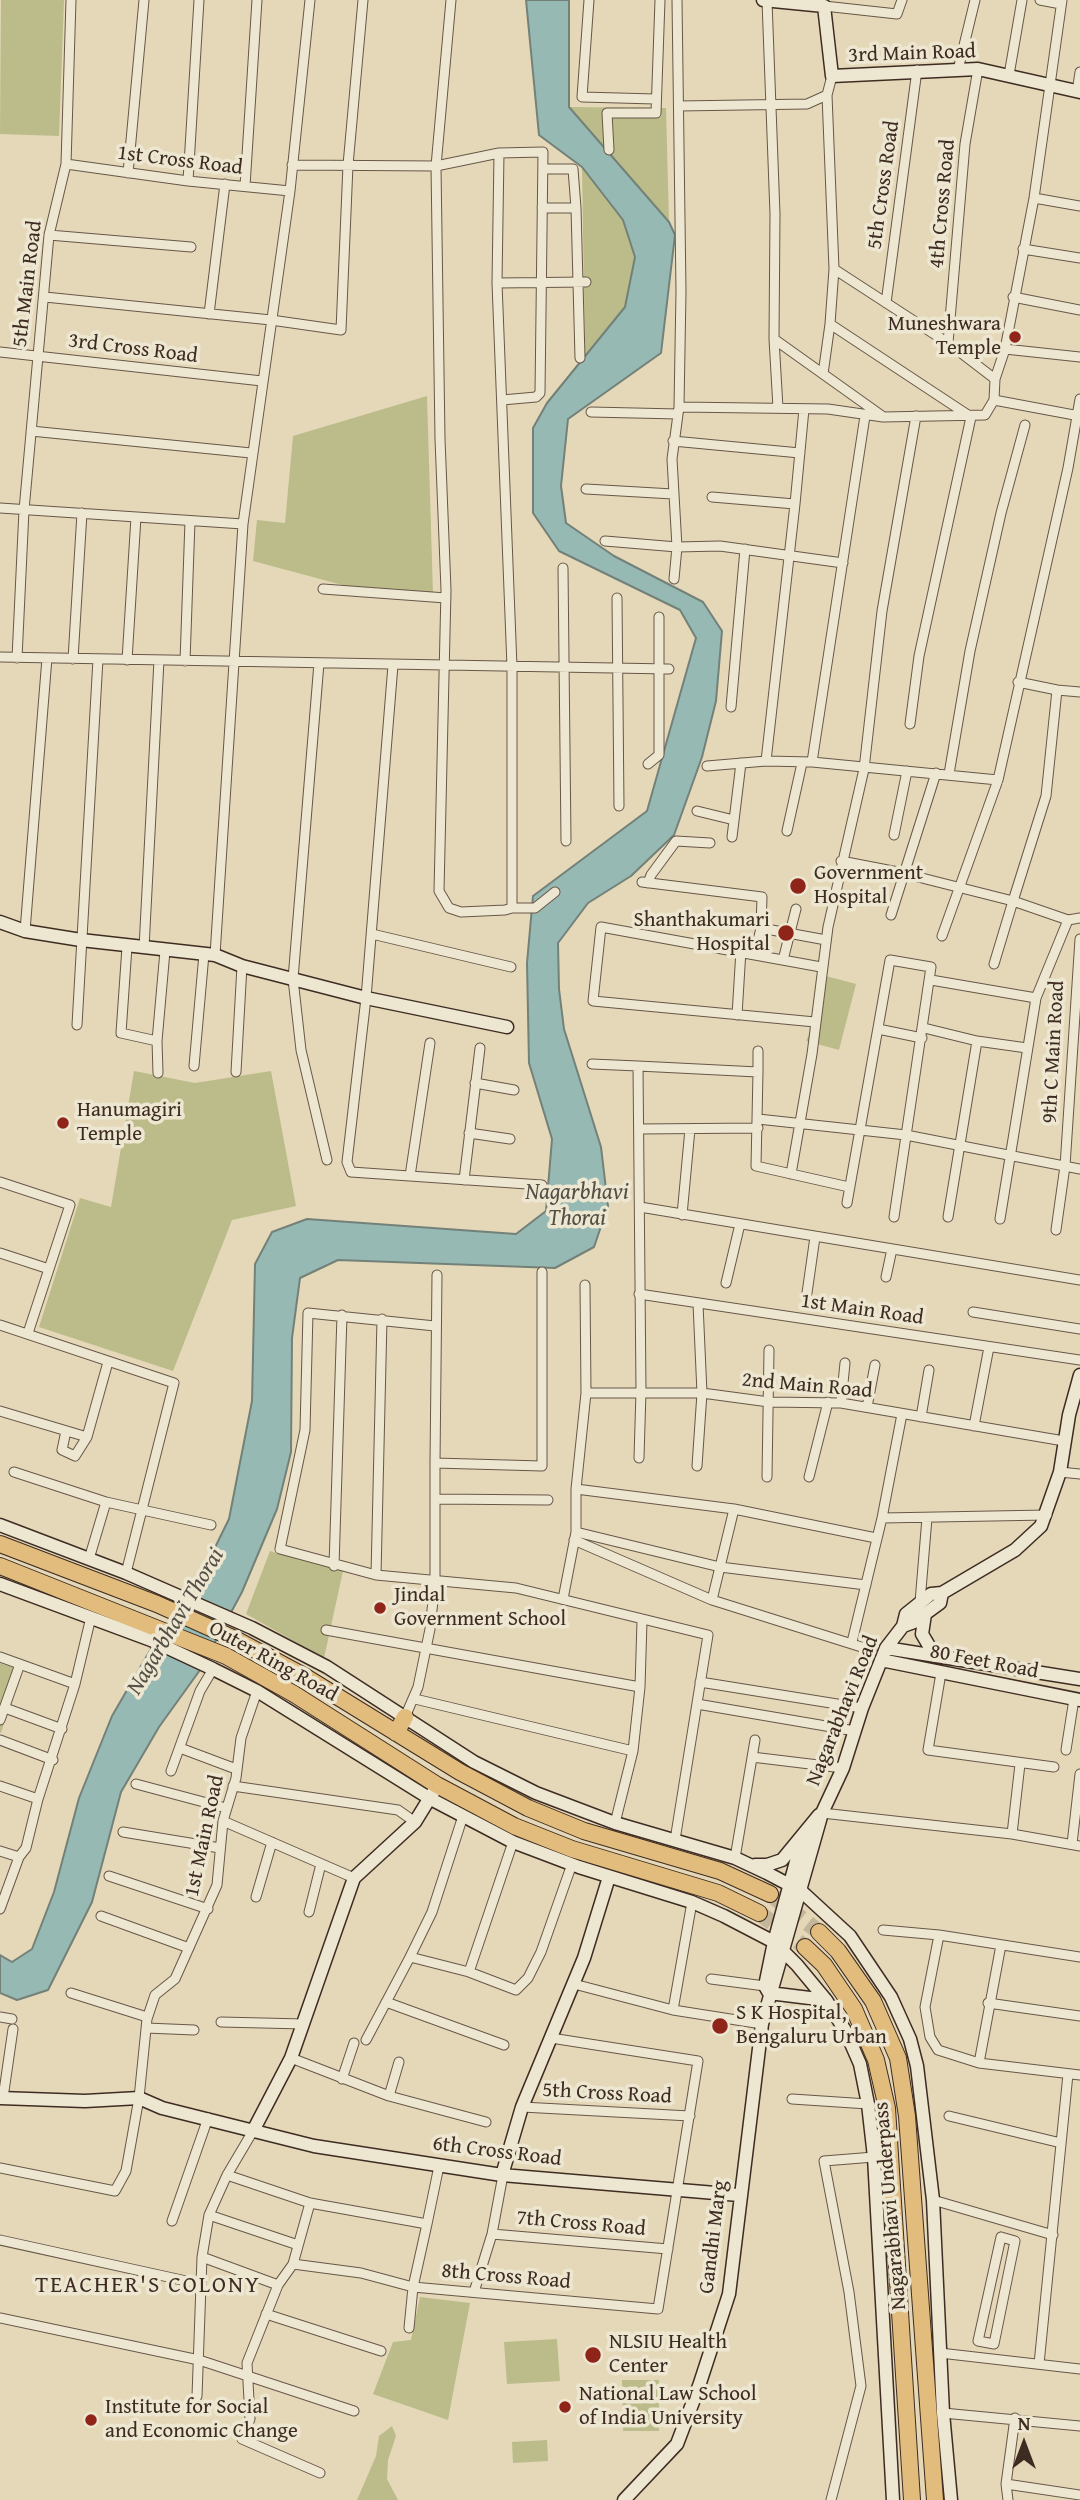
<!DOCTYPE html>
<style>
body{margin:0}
#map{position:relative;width:1080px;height:2500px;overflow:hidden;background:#e4d8b8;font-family:"Gentium Book Plus",serif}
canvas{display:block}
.north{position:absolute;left:989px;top:2409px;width:70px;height:70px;-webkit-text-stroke:5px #ede6d1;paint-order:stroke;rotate:0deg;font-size:19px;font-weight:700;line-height:28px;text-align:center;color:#3e2c22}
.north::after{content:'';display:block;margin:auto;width:24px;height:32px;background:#3e2c22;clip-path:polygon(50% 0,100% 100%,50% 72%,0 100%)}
</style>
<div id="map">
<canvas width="1080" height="2500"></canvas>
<div class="north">N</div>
</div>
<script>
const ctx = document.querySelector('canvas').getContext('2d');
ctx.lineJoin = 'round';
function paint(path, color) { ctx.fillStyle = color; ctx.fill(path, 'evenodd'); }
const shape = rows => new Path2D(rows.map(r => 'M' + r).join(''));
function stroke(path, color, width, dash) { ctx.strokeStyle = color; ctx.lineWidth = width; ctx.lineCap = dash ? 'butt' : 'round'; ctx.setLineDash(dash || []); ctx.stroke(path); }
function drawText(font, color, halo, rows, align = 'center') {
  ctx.font = font + ' "Gentium Book Plus",serif'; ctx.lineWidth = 7; ctx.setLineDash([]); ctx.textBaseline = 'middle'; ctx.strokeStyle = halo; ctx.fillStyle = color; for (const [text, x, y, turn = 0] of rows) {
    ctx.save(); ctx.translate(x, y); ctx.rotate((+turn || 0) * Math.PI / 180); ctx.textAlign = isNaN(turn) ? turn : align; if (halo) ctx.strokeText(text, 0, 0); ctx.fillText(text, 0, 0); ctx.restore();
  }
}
const green = shape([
 [1,0,64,0,59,136,0,134],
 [569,107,666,108,669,222],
 [582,167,623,220,635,257,625,307,585,356],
 [427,396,433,594,350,587,253,561,257,520,285,523,293,436],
 [822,975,856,984,839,1050,806,1041,815,1022],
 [134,1071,195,1083,271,1071,296,1206,232,1220,173,1371,39,1327,80,1198,111,1207],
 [270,1551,343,1571,324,1658,246,1614],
 [0,1663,21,1670,1,1733,0,1732],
 [420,2297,470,2303,448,2420,373,2394,393,2342,411,2340],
 [557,2339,560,2381,507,2384,504,2342],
 [622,2380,659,2380,659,2431,623,2431],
 [392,2426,396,2436,388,2460,387,2479,398,2500,357,2500,376,2456,379,2436],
 [547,2440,548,2461,513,2463,512,2442]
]);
const water = shape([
 [526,0,569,0,569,107,669,222,675,235,661,353,568,419,561,486,566,523,614,556,703,602,722,631,716,701,702,757,674,835,631,876,588,903,558,943,559,989,564,1029,601,1147,608,1206,594,1247,555,1268,338,1260,300,1278,292,1338,291,1452,277,1509,242,1592,200,1670,159,1727,121,1792,92,1902,48,1990,17,2000,0,1993,0,1955,12,1962,32,1949,54,1892,79,1798,112,1716,152,1647,195,1588,229,1519,252,1401,255,1264,272,1232,307,1219,516,1234,546,1211,552,1139,529,1063,527,963,533,896,647,811,696,638,680,610,559,551,533,513,533,428,547,403,625,307,635,257,623,220,582,167,539,135,526,0]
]);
const highwayTunnel = shape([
 [770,1894,819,1932],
 [759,1913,805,1947]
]);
const street = shape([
 [589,0,582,97,655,99],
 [1040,0,1061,4],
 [767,1,775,214,774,339,778,408],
 [824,6,897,14,902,0],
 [958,70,975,0],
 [1009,75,1022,0],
 [832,76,827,95,834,269,830,324,971,417,919,656,910,724],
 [1077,92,1080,72],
 [679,106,807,104,827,95],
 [609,150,607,113,656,113,660,0],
 [499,153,543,152,540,393,536,397,502,400],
 [66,164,188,181,290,191],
 [292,165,436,166,499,153,497,283,512,667,512,908,505,910,461,912,449,908,439,891,446,590,440,439,436,166,451,0],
 [543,169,573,169,576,208],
 [128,173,144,0],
 [188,181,199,0],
 [245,186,257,0],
 [1034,198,1080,206],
 [542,208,576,208,580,358],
 [49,235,191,247],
 [1023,249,1080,258],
 [834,269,948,343,995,379],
 [497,283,586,282],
 [45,297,271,320,341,330,348,165,363,0],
 [1013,297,1080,310],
 [886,303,917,70],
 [209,314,225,184],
 [774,339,882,416],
 [948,343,965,144,978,69],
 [1005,349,1080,357],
 [0,352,262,381],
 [823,374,830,324],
 [994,400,1080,416],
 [679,407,828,409,883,417,985,415,994,400,995,379,1005,349,1034,198,1062,0],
 [591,412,678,414],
 [31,431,251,453],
 [673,441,800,453],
 [586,489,673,494],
 [712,497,795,504,804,409],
 [0,508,243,524],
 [605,541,677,547,720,546,843,563],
 [563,568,566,841],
 [674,579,677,547,672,459,679,407,681,291,677,0],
 [323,589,446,598],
 [617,598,619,806],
 [0,657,669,669],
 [17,658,24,510,49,235,66,164,71,0],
 [73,659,82,513],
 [127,660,136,517],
 [185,661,190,521],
 [319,663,293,979,301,1050,327,1160],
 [393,665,366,998,347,1162,351,1172,542,1185],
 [1018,682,1057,690],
 [731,707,745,549],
 [766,761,795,504],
 [812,762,865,416],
 [648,764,659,755,659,617],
 [707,766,766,761,812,762,998,780],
 [949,774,970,651,1001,513,1025,425],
 [697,811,734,820],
 [787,831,802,763],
 [894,835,907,771],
 [732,837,741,763],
 [841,861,898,872],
 [906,874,1013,901,994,964],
 [642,882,762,897,761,928,755,953],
 [648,883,651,875,676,841,710,843],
 [512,908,535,908,555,892],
 [891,915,936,773],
 [1068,920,1080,918],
 [761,928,826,940],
 [25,931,47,658],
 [372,934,511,967],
 [942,936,998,780,1068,468,1080,399],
 [127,947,121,1033,157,1041,158,1073],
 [144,948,159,660],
 [215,955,243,524,290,191,310,0],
 [783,960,796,909],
 [931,980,1036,998],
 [737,1015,741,950],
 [815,1022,593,1001,601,927,821,967],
 [77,1025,98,659],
 [924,1028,977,1041,1027,1048],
 [878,1029,922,1038],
 [157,1041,165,951],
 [758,1051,758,1072],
 [592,1064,638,1066],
 [194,1066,204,954],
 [236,1072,242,966],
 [475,1083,514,1090],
 [758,1119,906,1135,1080,1169],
 [639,1129,758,1128],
 [469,1133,510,1139],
 [791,1174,812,1054,828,927,864,769,882,611,916,416],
 [410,1176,430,1043],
 [464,1180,480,1048],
 [0,1182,70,1205,28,1333],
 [847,1203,890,960,931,967,894,1217],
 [640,1207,1080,1280],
 [682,1215,690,1129],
 [948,1217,977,1041],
 [1000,1219,1036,998,1068,920,1013,901,1046,796,1057,690,1080,692],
 [1056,1230,1065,1166,1080,939],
 [0,1253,49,1269],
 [886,1277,892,1249],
 [726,1283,740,1224],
 [807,1293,815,1237],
 [639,1294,1080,1360],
 [973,1312,1080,1329],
 [0,1325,174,1383,126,1573],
 [435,1326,308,1313,305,1430,280,1549,376,1575,516,1588,708,1635,675,1840],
 [586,1393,702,1393,769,1402,841,1403,1064,1441],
 [841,1403,845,1363],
 [867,1407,875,1365],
 [0,1411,87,1437,108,1362],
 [902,1414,882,1518,1047,1515],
 [921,1417,929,1370],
 [974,1426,989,1347],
 [66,1431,62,1450,75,1456,87,1437],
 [639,1458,641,1391,638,1066,758,1072,756,1166,849,1187],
 [435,1463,437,1275],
 [697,1466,702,1393,698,1304],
 [14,1472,106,1502,89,1559],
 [1060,1472,1080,1474],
 [767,1477,769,1350],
 [809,1477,828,1402],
 [576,1489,734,1509,876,1538],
 [436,1499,548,1500],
 [106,1502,211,1525],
 [576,1532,720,1567,866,1585],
 [574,1540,712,1600,871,1650],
 [334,1566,342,1315],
 [376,1575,382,1319],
 [563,1599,576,1532,576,1489,586,1393,585,1285],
 [712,1600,734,1509],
 [920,1602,927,1518],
 [326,1630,640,1687],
 [852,1642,882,1518],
 [0,1657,75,1684],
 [941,1673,928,1750,1054,1767],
 [700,1682,862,1708],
 [415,1699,633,1751],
 [697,1704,855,1731],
 [5,1708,62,1729],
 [405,1717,418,1687,430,1629,435,1582,435,1463,542,1466,542,1272],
 [0,1720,20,1664],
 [0,1740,53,1760],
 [180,1748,236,1769],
 [1066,1750,1074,1699],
 [752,1757,843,1768],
 [171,1771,200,1691,213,1669],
 [136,1784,226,1808],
 [0,1786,38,1799],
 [233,1786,398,1810,415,1822],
 [822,1813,1012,1834,1080,1846],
 [223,1821,354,1878],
 [615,1823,633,1751,640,1687,642,1621],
 [123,1832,220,1848],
 [1012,1834,1020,1764],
 [1072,1844,1080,1774],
 [0,1851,19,1857,26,1848,38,1799,75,1684,91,1617],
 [735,1858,755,1740],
 [109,1876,208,1909],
 [256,1897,272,1842],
 [0,1909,19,1857],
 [309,1912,321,1864],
 [101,1916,189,1948],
 [883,1930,939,1935,1080,1957],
 [939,1935,925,2007,930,2037,938,2050,979,2063,1080,2075],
 [410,1957,432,1912,463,1816],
 [469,1972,516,1990,528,1978,541,1952,572,1864],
 [711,1979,765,1986],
 [574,1984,673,2010,762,2024],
 [71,1993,147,2017],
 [386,2002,504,2045],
 [988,2003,1080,2016],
 [673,2010,692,1902],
 [0,2017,12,2019],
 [221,2022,304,2024],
 [146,2028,194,2030],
 [366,2040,410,1957,469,1972,513,1842],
 [291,2058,389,2096,486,2122],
 [979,2063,1001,1945],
 [342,2079,354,2043],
 [389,2096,399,2062],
 [3,2098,13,2029],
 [792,2099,868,2104],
 [522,2107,690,2116],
 [949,2116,1061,2143],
 [0,2168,115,2191,126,2171,139,2098,147,2019,155,1995,175,1979,217,1885,223,1821,236,1778,241,1738,257,1691],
 [227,2175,253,2131],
 [933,2200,1053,2235],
 [310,2203,293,2264,278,2285,247,2363,250,2419,242,2439,320,2473],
 [209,2215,298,2245],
 [172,2221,208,2118],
 [492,2234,668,2249],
 [1001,2237,1015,2241,994,2344,978,2341,1001,2237],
 [0,2240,200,2284],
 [202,2257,278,2285],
 [293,2264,361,2273,413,2287,658,2309,698,2061,551,2038],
 [474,2292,492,2234,503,2175],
 [266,2314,381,2351],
 [0,2318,199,2360,354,2411],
 [409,2328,413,2287,427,2224],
 [940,2353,1080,2369],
 [1039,2364,1068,2074],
 [192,2407,197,2396,202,2257,209,2215,227,2175,310,2203,427,2224,439,2166],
 [943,2413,1080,2426],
 [1006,2484,1080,2495],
 [831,2500,861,2386,849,2292,824,2161,874,2157],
 [1008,2500,1006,2484,1015,2418]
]);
const secondary = shape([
 [763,0,824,6,832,76,978,69,1080,92],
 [0,922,25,931,81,940,215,955,242,966,366,998,507,1027],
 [0,1525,126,1573,252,1628,327,1667,474,1762,536,1793,615,1823,735,1858,767,1873,801,1891,850,1936,891,1997,910,2039,917,2066,933,2200,943,2413,951,2500],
 [0,1584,151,1640,213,1669,257,1691,429,1798,513,1842,579,1867,692,1902,724,1916,774,1942,797,1965,826,2000,846,2032,860,2064,868,2104,874,2157,893,2500],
 [942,1593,1015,1550,1041,1526,1060,1472,1069,1415,1080,1375],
 [925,1614,922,1634,935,1656],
 [886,1648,1080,1679],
 [881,1660,1080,1700],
 [755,1865,767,1865,782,1860,819,1815],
 [769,1993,765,1986,774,1942,803,1836],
 [769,1993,826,2000],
 [0,2098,85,2101,139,2098,162,2108,314,2146,502,2175,739,2195],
 [253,2131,291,2058,354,1878,415,1822,434,1791],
 [502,2175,522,2107,584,1958,609,1877],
 [624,2500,677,2444,699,2386,729,2294,762,2024,822,1813,843,1768,862,1708,886,1648,903,1626,906,1614,931,1594,942,1593,940,1603,914,1622,903,1626]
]);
const highway = shape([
 [0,1544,157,1604,235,1639,304,1676,460,1772,528,1808,584,1831,720,1871,770,1894],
 [0,1566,226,1656,294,1694,437,1785,514,1826,572,1849,718,1893,759,1913],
 [396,1733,405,1717],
 [819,1932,838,1951,873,2001,898,2058,907,2116,935,2500],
 [805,1947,824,1965,854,2009,876,2060,887,2108,912,2500]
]);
const markers = [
 [1015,337,7,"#8f2418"],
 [798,886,9,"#8f2418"],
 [786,933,9,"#8f2418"],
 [63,1123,7,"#8f2418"],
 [380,1608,7,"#8f2418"],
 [720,2026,9,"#8f2418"],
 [593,2355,9,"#8f2418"],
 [565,2407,7,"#8f2418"],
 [91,2420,7,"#8f2418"]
];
const streetNames = [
 ["3rd Main Road",912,54,-2],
 ["1st Cross Road",180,161,7],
 ["5th Cross Road",884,185,-82],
 ["4th Cross Road",943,204,-85],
 ["5th Main Road",28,284,-83],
 ["3rd Cross Road",133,349,7],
 ["9th C Main Road",1054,1052,-87],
 ["1st Main Road",862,1310,8],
 ["2nd Main Road",807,1386,5],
 ["Outer Ring Road",273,1662,29],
 ["80 Feet Road",984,1662,11],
 ["Nagarabhavi Road",843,1711,-68],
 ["1st Main Road",205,1836,-78],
 ["5th Cross Road",607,2094,3],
 ["6th Cross Road",497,2152,7],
 ["Nagarabhavi Underpass",891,2206,-95],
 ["7th Cross Road",581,2224,5],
 ["Gandhi Marg",714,2237,-83],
 ["8th Cross Road",506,2277,5]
];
const poiNames = [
 ["Muneshwara",1001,325,"right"],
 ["Temple",1001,349,"right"],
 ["Government",814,874],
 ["Hospital",814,898],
 ["Shanthakumari",770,921,"right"],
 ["Hospital",770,945,"right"],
 ["Hanumagiri",77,1111],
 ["Temple",77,1135],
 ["Jindal",394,1596],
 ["Government School",394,1620],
 ["S K Hospital,",736,2014],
 ["Bengaluru Urban",736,2038],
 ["NLSIU Health",609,2343],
 ["Center",609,2367],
 ["National Law School",579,2395],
 ["of India University",579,2419],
 ["Institute for Social",105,2408],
 ["and Economic Change",105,2432]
];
const waterNames = [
 ["Nagarbhavi",577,1193],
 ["Thorai",577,1219],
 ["Nagarbhavi Thorai",176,1622,-59]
];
const neighbourhoodNames = [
 ["TEACHER'S COLONY",148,2286]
];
paint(green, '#bbbc8a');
paint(water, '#96b9b3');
stroke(water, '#738179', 2);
stroke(highwayTunnel, '#c3b69a', 16, [16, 8]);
stroke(street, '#685748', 11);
stroke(secondary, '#3e2c22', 15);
stroke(highway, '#3e2c22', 18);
stroke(street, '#ede6d1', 9);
stroke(secondary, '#ede6d1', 12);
stroke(highway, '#e2bc7c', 16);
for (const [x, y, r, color] of markers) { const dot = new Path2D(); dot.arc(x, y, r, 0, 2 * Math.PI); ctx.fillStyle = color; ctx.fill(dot); stroke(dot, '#ede6d1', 2.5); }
drawText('21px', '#3e2c22', '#ede6d1', streetNames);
drawText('21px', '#3e2c22', '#ede6d1', poiNames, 'left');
drawText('italic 23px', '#544f46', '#ede6d1', waterNames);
ctx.letterSpacing = '2px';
drawText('23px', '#3e2c22', '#ede6d1', neighbourhoodNames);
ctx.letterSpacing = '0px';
</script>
